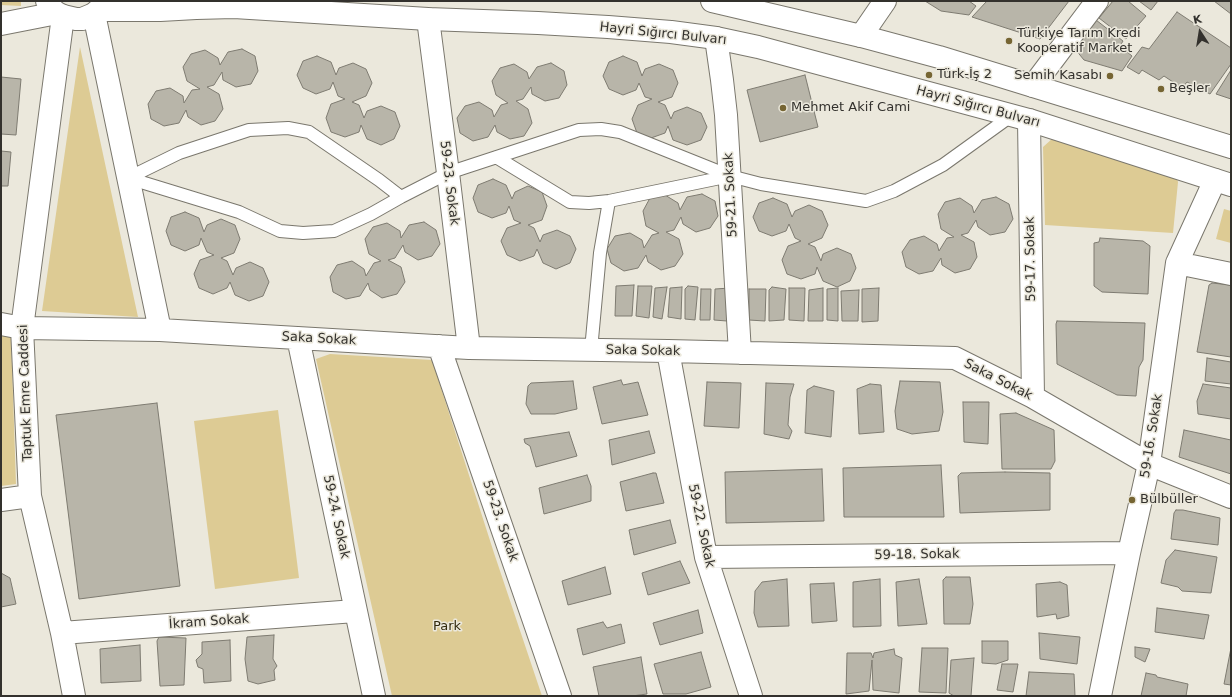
<!DOCTYPE html>
<meta charset="utf-8">
<style>
body{margin:0}
#map{position:relative;width:1232px;height:697px;overflow:hidden;background:#ebe8dc;font-family:"DejaVu Sans",sans-serif}
canvas{display:block}
.frame{position:absolute;inset:0;border:2px solid #33312d;pointer-events:none}
.north{position:absolute;left:1180px;top:12px;width:40px;height:40px;-webkit-text-stroke:3px #ebe8dc;paint-order:stroke;rotate:348deg;font-size:11px;font-weight:700;line-height:16px;text-align:center;color:#33312d}
.north::after{content:'';display:block;margin:auto;width:14px;height:18px;background:#33312d;clip-path:polygon(50% 0,100% 100%,50% 72%,0 100%)}
</style>
<div id="map">
<canvas width="1232" height="697"></canvas>
<div class="frame"></div>
<div class="north">K</div>
</div>
<script>
const ctx = document.querySelector('canvas').getContext('2d');
ctx.lineJoin = 'round';
function paint(path, color) { ctx.fillStyle = color; ctx.fill(path, 'evenodd'); }
const shape = rows => new Path2D(rows.map(r => 'M' + r).join(''));
function stroke(path, color, width, dash) { ctx.strokeStyle = color; ctx.lineWidth = width; ctx.lineCap = dash ? 'butt' : 'round'; ctx.setLineDash(dash || []); ctx.stroke(path); }
function drawText(font, color, halo, rows, align = 'center') {
  ctx.font = font + ' "DejaVu Sans",sans-serif'; ctx.lineWidth = 3; ctx.setLineDash([]); ctx.textBaseline = 'middle'; ctx.strokeStyle = halo; ctx.fillStyle = color; for (const [text, x, y, turn = 0] of rows) {
    ctx.save(); ctx.translate(x, y); ctx.rotate((+turn || 0) * Math.PI / 180); ctx.textAlign = isNaN(turn) ? turn : align; if (halo) ctx.strokeText(text, 0, 0); ctx.fillText(text, 0, 0); ctx.restore();
  }
}
const green = shape([
 [1,1,21,1,21,6,1,5],
 [80,47,138,317,42,311],
 [1053,138,1176,176,1178,182,1173,233,1045,225,1043,147],
 [1224,209,1231,211,1231,243,1216,239],
 [1,335,11,336,16,484,1,486],
 [330,354,432,360,494,553,542,696,392,696,316,359],
 [278,410,299,578,215,589,194,421]
]);
const building = shape([
 [925,1,969,1,976,6,969,15,941,11,925,1],
 [987,1,1069,1,1040,39,972,17,987,1],
 [1113,1,1128,1,1146,16,1126,39,1099,18,1113,1],
 [1139,1,1158,1,1151,10,1139,1],
 [1214,1,1231,1,1231,14,1214,1],
 [1177,12,1231,48,1231,64,1210,94,1187,82,1182,88,1164,76,1159,80,1142,70,1139,74,1127,67,1142,47,1149,49,1177,12],
 [1096,20,1123,41,1120,46,1132,56,1122,71,1084,60,1075,49,1091,24,1096,20],
 [242,49,255,56,258,71,251,84,236,87,223,80,222,72,214,85,207,87,219,94,223,109,215,121,201,125,188,117,186,110,179,123,164,126,151,119,148,104,156,91,170,88,183,96,184,103,192,90,200,89,187,81,183,67,191,54,205,50,218,58,220,65,228,52,242,49],
 [317,56,331,62,336,75,339,68,353,63,366,69,372,83,366,96,352,102,359,105,364,118,367,111,381,106,395,112,400,126,394,139,381,145,367,139,361,125,359,132,345,137,331,132,326,118,331,104,345,99,338,96,333,82,330,89,316,94,303,88,297,75,303,61,317,56],
 [623,56,637,62,642,76,645,69,659,64,673,70,678,83,672,97,658,102,665,105,671,119,674,112,687,107,701,113,707,127,701,140,687,145,673,140,668,126,665,133,651,138,637,133,632,119,638,105,652,99,645,97,639,83,636,90,623,95,609,89,603,76,609,62,623,56],
 [551,63,564,71,567,85,559,98,545,101,532,94,531,87,523,99,516,101,528,109,532,123,524,136,510,139,497,132,495,125,488,137,473,141,460,133,457,118,465,106,479,102,492,110,494,117,501,105,508,103,496,95,492,81,500,68,514,64,527,72,529,79,537,67,551,63],
 [1231,70,1231,99,1216,94,1231,70],
 [805,75,818,127,760,142,747,90,805,75],
 [1,77,21,79,16,135,1,134,1,77],
 [1,151,11,152,8,186,1,186,1,151],
 [493,179,506,185,512,199,515,192,528,186,542,192,547,206,542,220,528,225,534,228,540,242,543,235,557,230,570,236,576,249,570,263,556,269,543,263,537,249,534,256,520,261,507,255,501,241,507,228,521,223,514,220,509,206,506,213,492,218,478,212,473,198,478,185,493,179],
 [702,194,715,201,718,216,710,228,696,232,683,224,681,217,674,230,666,232,679,239,683,254,675,266,661,270,648,262,646,255,638,268,624,271,611,263,607,249,615,236,630,233,642,240,644,248,652,235,659,233,646,226,643,211,650,198,665,195,678,203,680,210,687,197,702,194],
 [996,197,1009,204,1013,219,1005,232,990,235,978,227,976,220,968,233,961,235,974,242,977,257,970,269,955,273,942,265,941,258,933,271,919,274,906,267,902,252,910,240,924,236,937,244,939,251,947,238,954,237,941,229,938,214,945,202,960,198,972,206,974,213,982,200,996,197],
 [773,198,787,204,792,217,795,211,809,205,822,211,828,225,822,238,808,244,815,247,821,261,823,254,837,248,851,254,856,268,850,281,837,287,823,281,817,267,815,274,801,279,787,274,782,260,788,246,801,241,795,238,789,224,786,231,772,236,759,231,753,217,759,203,773,198],
 [185,212,199,218,204,232,207,225,221,219,235,225,240,239,234,253,221,258,227,261,233,275,236,268,250,262,263,268,269,282,263,296,249,301,235,295,230,282,227,288,213,294,199,288,194,274,200,260,214,255,207,252,201,238,199,245,185,251,171,245,166,231,171,217,185,212],
 [424,222,436,230,440,244,432,256,418,260,405,252,403,245,395,258,388,260,401,267,405,282,397,294,382,298,370,290,368,283,360,296,346,299,333,292,330,277,337,265,352,261,364,269,366,276,374,263,381,261,369,254,365,239,373,227,387,223,400,231,401,238,409,225,424,222],
 [1100,238,1143,241,1150,246,1148,294,1102,292,1094,286,1094,243,1099,242,1100,238],
 [1212,283,1231,285,1231,357,1197,352,1209,285,1212,283],
 [634,285,632,316,615,316,616,286,634,285],
 [638,286,652,286,649,318,636,316,638,286],
 [688,286,698,287,695,320,685,319,685,289,688,286],
 [667,287,662,319,653,317,655,288,667,287],
 [682,287,681,319,668,317,670,288,682,287],
 [772,287,786,289,784,320,769,321,769,290,772,287],
 [730,288,727,321,714,320,715,289,730,288],
 [789,288,805,288,804,321,789,320,789,288],
 [823,288,823,321,808,321,809,290,823,288],
 [838,288,838,321,827,320,827,289,838,288],
 [879,288,878,321,862,322,862,289,879,288],
 [701,289,711,289,710,320,700,320,701,289],
 [749,289,766,289,765,321,749,320,749,289],
 [859,290,858,321,842,321,841,291,859,290],
 [1057,321,1145,323,1143,360,1139,367,1136,396,1117,395,1057,364,1056,324,1057,321],
 [1207,358,1231,362,1231,384,1205,381,1207,358],
 [621,380,623,385,638,382,648,415,602,424,593,387,621,380],
 [573,381,577,409,555,414,531,414,526,404,528,386,531,383,573,381],
 [900,381,940,382,943,412,939,431,912,434,897,429,895,411,900,381],
 [707,382,741,383,739,428,704,426,707,382],
 [766,383,794,384,790,397,788,425,792,431,789,439,764,434,766,383],
 [870,384,881,385,884,432,859,434,857,389,870,384],
 [1203,384,1231,388,1231,419,1198,414,1197,401,1203,384],
 [814,386,834,391,831,437,805,433,807,390,814,386],
 [963,402,989,402,988,444,964,442,963,402],
 [157,403,180,586,79,599,56,415,157,403],
 [1016,413,1054,430,1055,461,1051,469,1002,469,1000,414,1016,413],
 [1184,430,1231,440,1231,474,1179,457,1184,430],
 [649,431,655,453,612,465,609,440,649,431],
 [569,432,577,456,536,467,530,446,525,443,524,439,569,432],
 [941,465,944,517,844,517,843,468,941,465],
 [822,469,824,521,726,523,725,472,822,469],
 [1005,472,1050,473,1050,510,960,513,958,476,961,473,1005,472],
 [653,473,656,473,664,503,626,511,620,482,653,473],
 [587,475,591,486,591,501,544,514,539,488,587,475],
 [1176,510,1183,510,1220,518,1218,545,1171,539,1174,513,1176,510],
 [670,520,676,543,634,555,629,530,670,520],
 [1175,550,1217,557,1211,593,1182,591,1178,587,1161,583,1166,560,1175,550],
 [680,561,690,583,648,595,642,573,680,561],
 [605,567,611,594,568,605,562,581,605,567],
 [1,573,10,578,16,604,1,607,1,573],
 [946,577,970,577,973,604,970,624,944,624,943,580,946,577],
 [787,579,789,626,758,627,754,613,755,591,762,582,787,579],
 [880,579,881,626,853,627,853,582,880,579],
 [919,579,927,624,898,626,896,582,919,579],
 [1060,582,1067,585,1069,616,1057,619,1056,614,1037,617,1036,584,1060,582],
 [834,583,837,621,812,623,810,584,834,583],
 [1157,608,1209,615,1204,639,1155,632,1157,608],
 [698,610,703,633,660,645,653,623,698,610],
 [603,622,607,628,621,624,625,643,583,655,577,629,603,622],
 [1039,633,1080,637,1077,664,1040,659,1039,633],
 [274,635,273,659,277,666,274,670,275,680,258,684,248,681,245,659,247,637,274,635],
 [159,637,186,638,184,685,160,686,157,641,159,637],
 [230,640,231,681,204,683,203,669,198,667,196,660,202,654,202,642,230,640],
 [982,641,1008,641,1008,660,996,664,982,663,982,641],
 [140,645,141,681,101,683,100,649,140,645],
 [1135,647,1150,649,1145,662,1135,657,1135,647],
 [922,648,948,648,946,693,919,692,922,648],
 [1231,648,1231,685,1224,684,1231,648],
 [894,649,895,655,902,658,899,693,873,690,872,660,869,691,846,694,847,653,871,653,873,658,874,653,894,649],
 [701,652,711,687,686,694,663,694,654,664,701,652],
 [641,657,647,694,632,696,599,696,593,667,641,657],
 [974,658,971,696,954,696,949,693,951,660,974,658],
 [1002,664,1018,664,1013,692,997,690,1002,664],
 [1029,672,1074,674,1075,696,1026,696,1029,672],
 [1146,673,1156,675,1157,677,1188,684,1186,696,1141,696,1146,673]
]);
const service = shape([
 [496,157,570,202,589,203,609,201,730,176],
 [128,178,239,212,280,231,303,233,334,231,371,214,401,197,448,173,579,130,601,129,620,132,730,176,761,184,866,201,894,191,943,165,1011,116],
 [128,178,179,153,249,130,288,128,309,132,379,180,401,197],
 [591,350,600,253,609,201]
]);
const minor = shape([
 [94,14,160,330],
 [63,16,22,328,30,496,62,633,74,696],
 [428,19,448,173,469,348],
 [861,36,885,1],
 [716,38,722,80,726,115,740,353],
 [1033,86,1097,1],
 [1029,120,1033,397],
 [1177,263,1231,274],
 [1,324,22,328,160,330,469,348,668,351,955,358,1033,397,1149,464,1231,497],
 [298,338,374,696],
 [439,346,560,696],
 [668,351,706,557,751,696],
 [1,500,30,496],
 [706,557,1129,553],
 [62,633,355,611],
 [1100,696,1129,553,1149,464,1177,263,1215,180]
]);
const tertiary = shape([
 [47,1,52,9,57,13,63,16,76,19,82,19,94,14,104,5,106,1],
 [712,1,861,36,939,57,1231,147],
 [100,10,160,10,196,8,234,7,428,19,538,23,608,27,671,32,716,38,758,47,1029,120,1231,185],
 [1,24,57,13]
]);
const markers = [
 [1009,41,4,"#766533"],
 [929,75,4,"#766533"],
 [1110,76,4,"#766533"],
 [1161,89,4,"#766533"],
 [783,108,4,"#766533"],
 [1132,500,4,"#766533"]
];
const streetNames = [
 ["Hayri Sığırcı Bulvarı",663,34,6],
 ["Hayri Sığırcı Bulvarı",978,107,15],
 ["59-23. Sokak",449,183,83],
 ["59-21. Sokak",731,195,-93],
 ["59-17. Sokak",1031,259,-91],
 ["Saka Sokak",319,339,3],
 ["Saka Sokak",643,351,1],
 ["Saka Sokak",998,380,27],
 ["Taptuk Emre Caddesi",26,393,-92],
 ["59-16. Sokak",1152,436,-81],
 ["59-24. Sokak",336,517,78],
 ["59-23. Sokak",500,521,71],
 ["59-22. Sokak",701,526,78],
 ["59-18. Sokak",917,555,-1],
 ["İkram Sokak",209,622,-4]
];
const poiNames = [
 ["Türkiye Tarım Kredi",1017,34],
 ["Kooperatif Market",1017,49],
 ["Türk-İş 2",937,75],
 ["Semih Kasabı",1102,76,"right"],
 ["Beşler",1169,89],
 ["Mehmet Akif Cami",791,108],
 ["Bülbüller",1140,500]
];
const parkNames = [
 ["Park",447,627]
];
paint(green, '#ddcb94');
paint(building, '#b8b5a9');
stroke(building, '#7e7b71', 1);
stroke(service, '#7a776d', 14);
stroke(minor, '#7a776d', 24);
stroke(tertiary, '#7a776d', 24);
stroke(service, '#fff', 12);
stroke(minor, '#fff', 22);
stroke(tertiary, '#fff', 22);
for (const [x, y, r, color] of markers) { const dot = new Path2D(); dot.arc(x, y, r, 0, 2 * Math.PI); ctx.fillStyle = color; ctx.fill(dot); stroke(dot, '#ebe8dc', 1.5); }
drawText('13px', '#33312d', '#ebe8dc', streetNames);
drawText('13px', '#33312d', '#ebe8dc', poiNames, 'left');
drawText('13px', '#322a0e', '#ebe8dc', parkNames);
</script>
